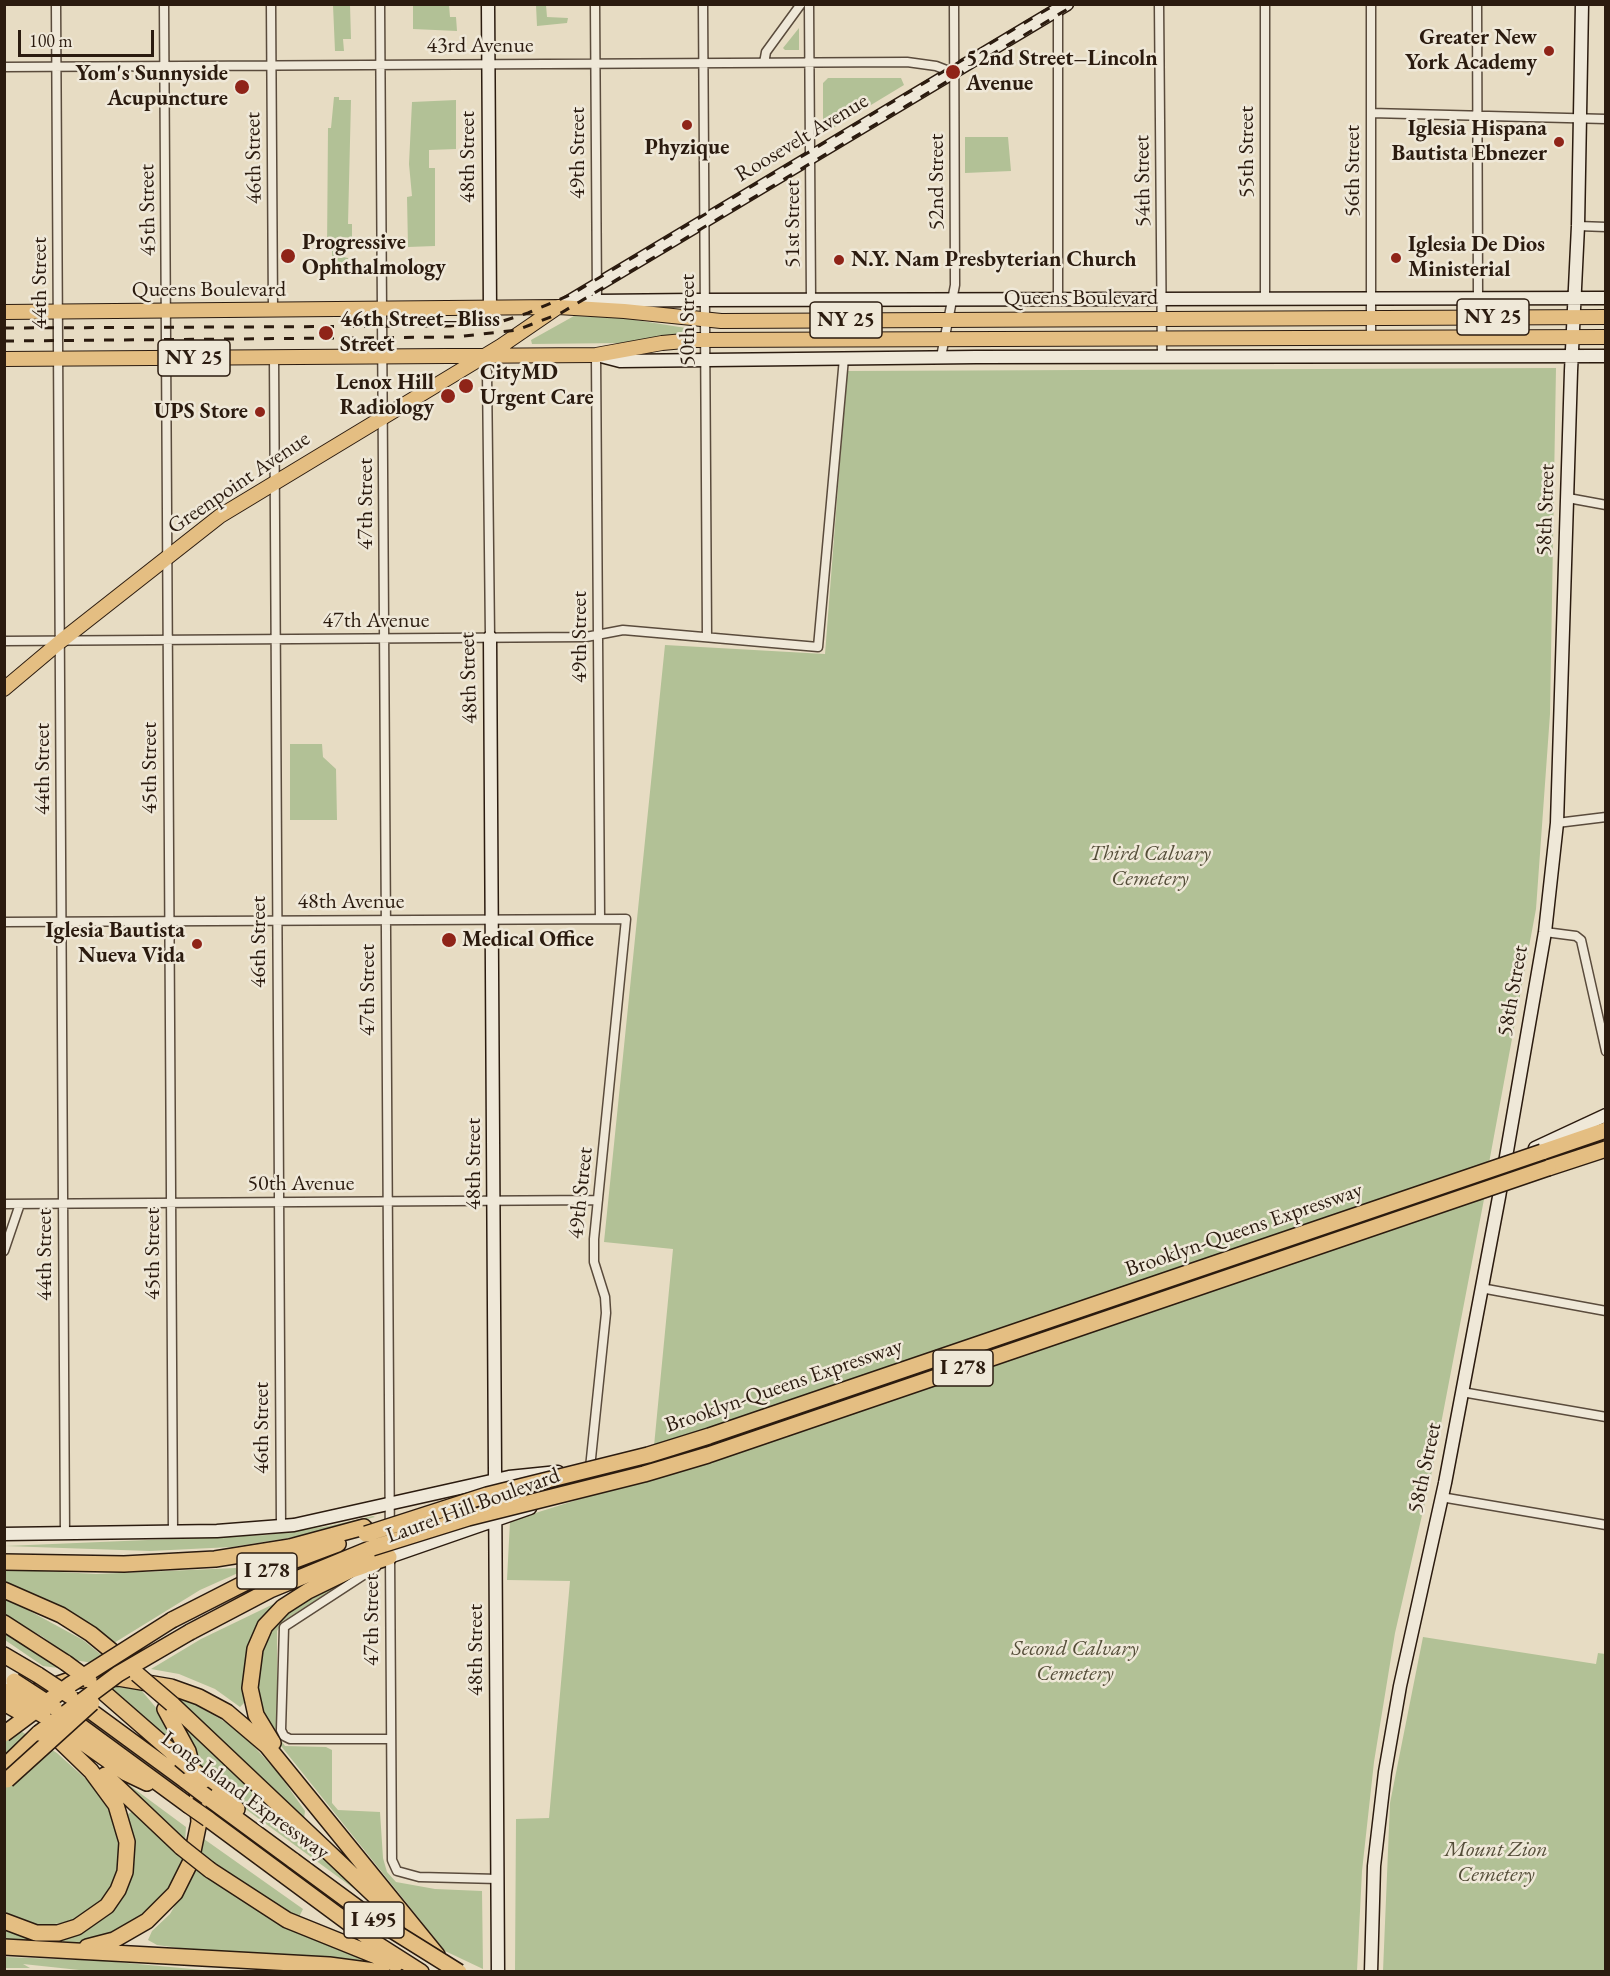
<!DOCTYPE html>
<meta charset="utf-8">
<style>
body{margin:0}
#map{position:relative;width:1610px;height:1976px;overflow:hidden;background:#e7dcc3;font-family:"EB Garamond",serif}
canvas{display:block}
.frame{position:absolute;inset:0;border:6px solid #2b1b0f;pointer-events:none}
.scale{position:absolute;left:18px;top:30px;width:136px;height:27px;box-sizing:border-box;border:3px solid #2b1b0f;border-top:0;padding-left:8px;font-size:18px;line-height:21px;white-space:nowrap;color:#2b1b0f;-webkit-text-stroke:4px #efe8d8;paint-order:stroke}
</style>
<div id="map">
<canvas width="1610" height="1976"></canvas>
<div class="frame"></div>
<div class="scale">100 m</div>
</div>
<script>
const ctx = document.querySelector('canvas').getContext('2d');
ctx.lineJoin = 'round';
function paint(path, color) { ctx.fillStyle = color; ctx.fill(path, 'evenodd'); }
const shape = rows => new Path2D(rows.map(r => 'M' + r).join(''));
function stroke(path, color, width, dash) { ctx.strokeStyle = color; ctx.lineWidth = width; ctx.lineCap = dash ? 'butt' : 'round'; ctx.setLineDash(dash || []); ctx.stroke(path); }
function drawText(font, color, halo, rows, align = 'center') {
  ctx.font = font + ' "EB Garamond",serif'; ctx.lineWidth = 5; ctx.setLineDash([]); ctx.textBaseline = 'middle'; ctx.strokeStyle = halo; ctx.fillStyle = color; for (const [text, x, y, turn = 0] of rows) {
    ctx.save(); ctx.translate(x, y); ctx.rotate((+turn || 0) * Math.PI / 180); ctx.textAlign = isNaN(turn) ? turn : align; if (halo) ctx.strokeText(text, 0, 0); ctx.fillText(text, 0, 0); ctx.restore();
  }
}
const green = shape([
 [333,5,350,5,351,39,343,39,344,51,335,51],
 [413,5,449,5,450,17,456,17,457,31,413,29],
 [536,5,546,5,547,17,568,18,567,23,537,26],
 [799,28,799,50,785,50,783,48],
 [828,78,901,78,904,85,828,131,823,129,823,83],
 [334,97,339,97,339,100,351,100,348,224,352,224,352,248,344,248,343,257,348,258,348,270,333,270,332,251,327,251,328,128,331,128],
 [456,100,456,149,429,150,429,168,435,168,435,246,408,247,407,197,412,196,409,164,412,102],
 [965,137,1008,137,1011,171,965,173],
 [574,316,623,318,692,329,690,333,622,343,532,344,531,340],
 [1556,368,1550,714,1536,909,1489,1163,654,1446,673,1249,604,1242,665,645,825,654,847,371],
 [290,744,322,744,323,757,336,769,337,820,290,820],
 [1485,1194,1431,1476,1395,1633,1374,1762,1362,1871,1357,1971,515,1971,516,1819,549,1818,570,1581,507,1580,510,1521,631,1483],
 [373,1516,375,1517,301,1536,232,1547,150,1551,5,1546,267,1535,329,1526],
 [236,1568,238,1573,200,1590,114,1643,80,1619,5,1585,4,1569,96,1574],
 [342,1580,348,1580,283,1621,277,1631,277,1735,285,1746,326,1747,332,1750,332,1803,338,1810,380,1812,383,1858,387,1872,396,1882,435,1889,482,1891,483,1969,445,1951,273,1736,256,1699,261,1648,268,1633,294,1606],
 [4,1597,83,1640,115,1666,73,1660,43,1637,5,1615],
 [288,1597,257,1633,246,1701,240,1707,215,1689,179,1674,151,1669,201,1639],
 [4,1630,65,1669,43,1666,5,1640],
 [1423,1637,1596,1664,1598,1653,1605,1654,1605,1971,1383,1971,1390,1803],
 [97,1684,141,1690,158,1710,177,1751],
 [171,1696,191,1702,239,1730,279,1774,305,1811,304,1819,301,1820],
 [181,1719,390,1915,236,1802,199,1770,178,1720],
 [4,1721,57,1753,88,1781,108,1809,121,1840,119,1869,103,1900,73,1921,42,1926,13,1918,5,1912,4,1788,9,1782,5,1779],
 [98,1762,186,1827,185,1843,162,1824],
 [133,1811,188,1860,174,1890,146,1919,93,1943,5,1939,4,1925,17,1934,45,1938,77,1934,128,1884,134,1860,128,1814],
 [204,1839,303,1909,299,1917,325,1927,325,1931,295,1919,200,1857],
 [197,1868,260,1912,319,1940,374,1961,377,1967,239,1956,157,1945,148,1940,152,1931,170,1914],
 [5,1957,105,1961,214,1971,98,1972,23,1964,30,1968,5,1968]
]);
const street = shape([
 [56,4,65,1533],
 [164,4,173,1532],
 [271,4,273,311],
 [380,4,392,1860,397,1871,419,1877,498,1879],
 [595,4,597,301],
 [703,4,707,636],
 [809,4,811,300],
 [1159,4,1162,358],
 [1371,4,1371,338],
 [1477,4,1478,298],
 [764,63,766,52,801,4],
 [4,67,907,62,936,66,954,73],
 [1371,113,1606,119],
 [1578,226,1606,227],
 [1058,299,1058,5],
 [1265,299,1265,4],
 [596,355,600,919],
 [484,356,487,372,490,637],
 [274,357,281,1526],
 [941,357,955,285,954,4],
 [1568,498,1606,505],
 [4,641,586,637,623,630,818,647,844,358],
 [1557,823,1606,817],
 [4,922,626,919,594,1239,594,1262,605,1297,606,1313,590,1468],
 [1545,932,1576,936,1581,940,1606,1051],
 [4,1204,598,1200],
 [4,1251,20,1204],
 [1481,1288,1606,1311],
 [1462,1392,1606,1417],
 [1441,1497,1606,1525],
 [376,1567,284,1627,281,1730,284,1736,290,1739,390,1739]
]);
const secondary = shape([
 [488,4,490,309],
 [567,303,1067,4],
 [574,305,597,301,695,300,1606,298],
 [597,355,620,361,976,357,1606,356],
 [490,637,498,1972],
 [1535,1148,1606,1115],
 [622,1473,1423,1200],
 [4,1534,217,1531,294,1525,509,1477,558,1472],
 [389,1557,530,1508],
 [1371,1972,1374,1866,1385,1772,1400,1686,1445,1483,1499,1197,1545,932,1557,823,1571,371,1578,226,1582,4]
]);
const primary = shape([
 [4,312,558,307,624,311,721,321,1606,317],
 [4,359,596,355,662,343,695,340,1606,337],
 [4,689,61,641,220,516,501,346,558,307]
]);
const highway = shape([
 [1542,1152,1606,1130],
 [1548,1168,1606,1149],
 [4,1562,124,1564,215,1559,290,1547,364,1527],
 [4,1590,61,1615,91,1634,125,1662],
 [172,1620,274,1568,338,1544],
 [4,1623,66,1663],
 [190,1632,270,1590,372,1548],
 [4,1655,38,1675],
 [94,1684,180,1759],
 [21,1697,67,1681,118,1678,171,1687,199,1697,227,1712,267,1746,437,1955],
 [77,1701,186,1781],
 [172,1704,396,1916],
 [64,1714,188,1805],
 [55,1723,126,1773,147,1783],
 [273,1743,256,1715,250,1688,255,1649,265,1626,283,1607,308,1591,349,1571,389,1557],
 [4,1767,39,1733],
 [105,1775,181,1847],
 [205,1780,237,1809],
 [207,1797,294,1861],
 [208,1819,377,1944,421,1972],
 [210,1870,287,1920,396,1964],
 [4,1921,36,1933,58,1933,77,1927,107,1906,118,1890,125,1872,127,1842,116,1805,91,1771,58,1739],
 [4,1947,329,1965,382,1972],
 [87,1947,114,1940,147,1921,175,1893,191,1861,199,1822,197,1786,188,1751,165,1709]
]);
const rail = shape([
 [4,328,450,326,503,321,528,313,572,294,1056,4],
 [4,341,456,337,517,330,561,313,1076,4]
]);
const highwayBridge = shape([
 [366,1534,487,1495,648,1455,709,1436,1542,1152],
 [372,1548,468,1518,644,1474,708,1455,1548,1168],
 [66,1663,89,1680],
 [137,1674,172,1704],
 [38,1675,70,1696],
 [14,1681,54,1707],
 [4,1691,43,1715],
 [4,1703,18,1711],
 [39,1733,118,1674,190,1632],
 [4,1734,71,1684,172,1620],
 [180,1759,205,1780],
 [7,1780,92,1703],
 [186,1781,207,1797],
 [188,1805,208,1819],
 [181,1847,210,1870],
 [294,1861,366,1914,459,1972]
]);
const markers = [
 [1549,51,6,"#8f2418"],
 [953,72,8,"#8f2418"],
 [242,87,8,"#8f2418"],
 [687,125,6,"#8f2418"],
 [1559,142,6,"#8f2418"],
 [288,256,8,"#8f2418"],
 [1396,258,6,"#8f2418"],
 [839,260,6,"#8f2418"],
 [326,333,8,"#8f2418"],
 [466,386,8,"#8f2418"],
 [448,396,8,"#8f2418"],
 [260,412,6,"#8f2418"],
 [449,940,8,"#8f2418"],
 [197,944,6,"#8f2418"]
];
const shields = [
 [1493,317,72],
 [846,320,72],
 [194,358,72],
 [963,1368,60],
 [267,1571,60],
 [374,1920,60]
];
const shieldNames = [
 ["NY 25",1493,317],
 ["NY 25",846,320],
 ["NY 25",194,358],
 ["I 278",963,1368],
 ["I 278",267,1571],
 ["I 495",374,1920]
];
const poiNames = [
 ["Greater New",1537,38,"right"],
 ["York Academy",1537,63,"right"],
 ["52nd Street–Lincoln",966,59],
 ["Avenue",966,84],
 ["Yom's Sunnyside",228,74,"right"],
 ["Acupuncture",228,99,"right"],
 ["Iglesia Hispana",1547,129,"right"],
 ["Bautista Ebnezer",1547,154,"right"],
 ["Phyzique",687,148,"center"],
 ["Progressive",302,243],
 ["Ophthalmology",302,268],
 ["Iglesia De Dios",1408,245],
 ["Ministerial",1408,270],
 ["N.Y. Nam Presbyterian Church",851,260],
 ["46th Street–Bliss",340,320],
 ["Street",340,345],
 ["CityMD",480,373],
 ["Urgent Care",480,398],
 ["Lenox Hill",434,383,"right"],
 ["Radiology",434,408,"right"],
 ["UPS Store",248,412,"right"],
 ["Iglesia Bautista",185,931,"right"],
 ["Nueva Vida",185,956,"right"],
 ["Medical Office",462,940]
];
const streetNames = [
 ["43rd Avenue",480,46],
 ["Roosevelt Avenue",802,138,-31],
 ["55th Street",1247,152,-90],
 ["49th Street",578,153,-90],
 ["48th Street",468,157,-90],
 ["46th Street",254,158,-91],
 ["56th Street",1353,171,-90],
 ["54th Street",1143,181,-91],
 ["52nd Street",937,182,-90],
 ["45th Street",148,210,-91],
 ["51st Street",793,224,-90],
 ["44th Street",40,283,-90],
 ["Queens Boulevard",209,290],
 ["Queens Boulevard",1081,298],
 ["50th Street",688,320,-90],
 ["Greenpoint Avenue",239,483,-34],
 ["47th Street",366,504,-90],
 ["58th Street",1546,510,-88],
 ["47th Avenue",376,621],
 ["49th Street",580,637,-90],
 ["48th Street",469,678,-92],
 ["45th Street",150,768,-90],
 ["44th Street",43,769,-90],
 ["48th Avenue",351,902],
 ["46th Street",259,942,-90],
 ["47th Street",368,990,-90],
 ["58th Street",1513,991,-80],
 ["48th Street",474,1164,-90],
 ["50th Avenue",301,1184],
 ["49th Street",581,1193,-84],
 ["Brooklyn-Queens Expressway",1244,1230,-19],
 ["45th Street",153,1254,-90],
 ["44th Street",45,1255,-90],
 ["Brooklyn-Queens Expressway",784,1386,-19],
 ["46th Street",262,1428,-90],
 ["58th Street",1425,1468,-78],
 ["Laurel Hill Boulevard",473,1506,-20],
 ["47th Street",372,1620,-90],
 ["48th Street",476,1650,-90],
 ["Long Island Expressway",245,1796,36]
];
const parkNames = [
 ["Third Calvary",1150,854],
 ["Cemetery",1150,879],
 ["Second Calvary",1075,1649],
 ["Cemetery",1075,1674],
 ["Mount Zion",1496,1850],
 ["Cemetery",1496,1875]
];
paint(green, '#b2c196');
stroke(street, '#5a4b3c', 11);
stroke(secondary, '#2b1b0f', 15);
stroke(primary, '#2b1b0f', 16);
stroke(highway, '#2b1b0f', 18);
stroke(street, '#efe8d8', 8);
stroke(secondary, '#efe8d8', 12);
stroke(primary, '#e4be82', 14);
stroke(highway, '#e4be82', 15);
stroke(rail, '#2b1b0f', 3, [10, 10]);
stroke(highwayBridge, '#2b1b0f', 18, []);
stroke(highwayBridge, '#e4be82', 15);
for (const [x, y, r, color] of markers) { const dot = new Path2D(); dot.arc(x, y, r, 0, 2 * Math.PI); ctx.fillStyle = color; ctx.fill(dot); stroke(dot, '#efe8d8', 2); }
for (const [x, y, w] of shields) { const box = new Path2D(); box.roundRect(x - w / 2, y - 18, w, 36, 4.5); ctx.fillStyle = '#efe8d8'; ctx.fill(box); stroke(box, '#2b1b0f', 1.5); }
drawText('bold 21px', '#2b1b0f', null, shieldNames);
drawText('bold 22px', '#2b1b0f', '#efe8d8', poiNames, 'left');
drawText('22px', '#2b1b0f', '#efe8d8', streetNames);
drawText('italic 22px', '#544d38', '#efe8d8', parkNames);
</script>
